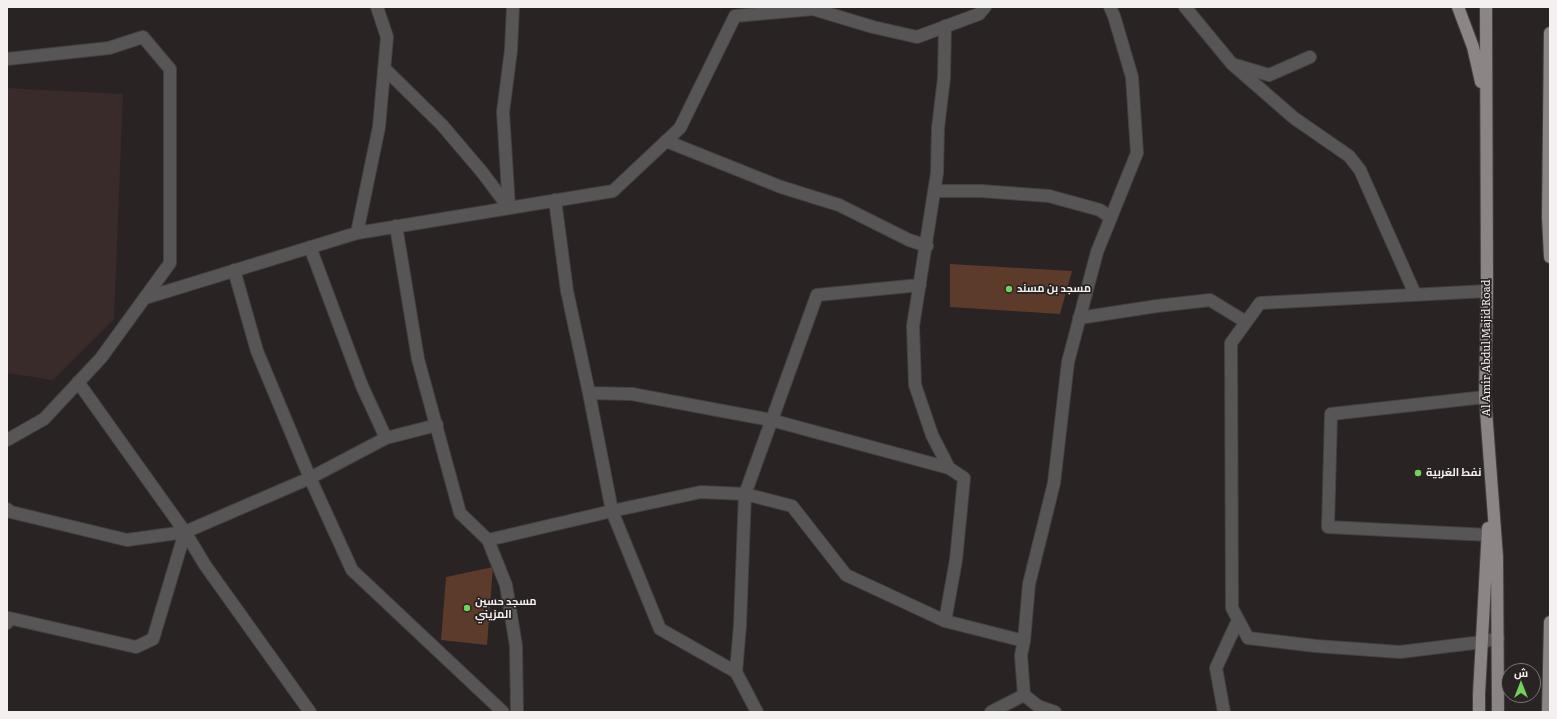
<!DOCTYPE html>
<meta charset="utf-8">
<style>
body{margin:0}
#map{position:relative;width:1557px;height:719px;overflow:hidden;background:#292323;font-family:Literata,Cairo,serif}
canvas{display:block}
.frame{position:absolute;inset:0;border:8px solid #f4f0ef;pointer-events:none}
.north{position:absolute;left:1501px;top:663px;width:40px;height:40px;box-sizing:border-box;background:#292323;border:1px solid #7a7575;border-radius:50%;rotate:0deg;font-size:11px;font-weight:700;line-height:16px;text-align:center;color:#f4f0ef}
.north::after{content:'';display:block;margin:auto;width:14px;height:18px;background:#71d35e;clip-path:polygon(50% 0,100% 100%,50% 72%,0 100%)}
</style>
<div id="map">
<canvas width="1557" height="719"></canvas>
<div class="frame"></div>
<div class="north">ش</div>
</div>
<script>
const ctx = document.querySelector('canvas').getContext('2d');
ctx.lineJoin = 'round';
function paint(path, color) { ctx.fillStyle = color; ctx.fill(path, 'evenodd'); }
const shape = rows => new Path2D(rows.map(r => 'M' + r).join(''));
function stroke(path, color, width, dash) { ctx.strokeStyle = color; ctx.lineWidth = width; ctx.lineCap = dash ? 'butt' : 'round'; ctx.setLineDash(dash || []); ctx.stroke(path); }
function drawText(font, color, halo, rows, align = 'center') {
  ctx.font = font + ' Literata,Cairo,serif'; ctx.lineWidth = 3.5; ctx.setLineDash([]); ctx.textBaseline = 'middle'; ctx.strokeStyle = halo; ctx.fillStyle = color; for (const [text, x, y, turn = 0] of rows) {
    ctx.save(); ctx.translate(x, y); ctx.rotate((+turn || 0) * Math.PI / 180); ctx.textAlign = isNaN(turn) ? turn : align; if (halo) ctx.strokeText(text, 0, 0); ctx.fillText(text, 0, 0); ctx.restore();
  }
}
const built = shape([
 [7,88,123,94,114,319,53,380,7,373]
]);
const building = shape([
 [950,264,1072,271,1060,314,950,307],
 [493,567,487,645,441,640,446,577]
]);
const minor = shape([
 [1185,7,1232,64,1269,75,1310,57],
 [7,59,109,48,143,37,170,69,170,263,101,358,44,419,7,440],
 [1232,64,1294,118,1349,156,1360,170,1415,294],
 [384,68,442,125,482,172,509,208],
 [666,141,781,187,839,205,909,240,927,246],
 [934,191,981,191,1049,196,1100,210,1111,218],
 [555,200,567,291,589,393,612,511,660,629,736,672,757,712],
 [509,208,503,112,511,50,513,7],
 [396,226,418,359,460,513,488,540,506,585,516,646,517,712],
 [357,233,379,127,387,37,377,7],
 [310,247,362,386,386,438],
 [234,270,257,351,310,478,352,570,503,712],
 [1487,291,1260,303,1231,343,1232,608,1248,638,1316,646,1400,652,1482,642,1498,638],
 [145,298,357,233,613,191,680,128,735,16,813,9,873,27,917,37,979,14,985,7],
 [1079,318,1157,306,1210,300,1246,322],
 [78,382,185,532,205,565,310,712],
 [589,393,632,394,771,420,949,468],
 [1485,397,1331,414,1328,527,1488,535],
 [7,509,11,512,127,540,185,532,310,478,386,438,437,425],
 [488,540,612,511,701,492,745,494,792,506,846,575,945,621,1024,641],
 [945,621,956,560,964,478,949,468,932,435,915,385,913,326,937,173,938,128,944,78,945,26],
 [7,623,9,618,136,647,153,639,185,532],
 [736,672,740,625,745,494,817,295,920,285],
 [991,712,1024,695],
 [1055,712,1038,706,1024,695,1021,655,1024,641,1029,584,1054,483,1068,362,1097,252,1137,153,1132,77,1114,16,1110,7],
 [1224,712,1216,668,1238,620]
]);
const major = shape([
 [1458,7,1473,47,1481,82],
 [1486,7,1487,291,1485,397,1497,557,1498,712],
 [1550,33,1548,217,1550,257],
 [1479,712,1479,694,1488,528],
 [1548,712,1550,622]
]);
const markers = [
 [1009,289,4,"#71d35e"],
 [1418,473,4,"#71d35e"],
 [467,608,4,"#71d35e"]
];
const poiNames = [
 ["مسجد بن مسند",1017,289],
 ["نفط الغربية",1426,473],
 ["مسجد حسين",475,602],
 ["المزيني",475,615]
];
const streetNames = [
 ["Al Amir Abdul Majid Road",1487,348,-90]
];
paint(built, '#382b2a');
paint(building, '#5c3b2a');
stroke(minor, '#454040', 14);
stroke(major, '#454040', 14);
stroke(minor, '#585556', 12);
stroke(major, '#8c8586', 12);
for (const [x, y, r, color] of markers) { const dot = new Path2D(); dot.arc(x, y, r, 0, 2 * Math.PI); ctx.fillStyle = color; ctx.fill(dot); stroke(dot, '#292323', 1.5); }
drawText('bold 11px', '#f4f0ef', '#292323', poiNames, 'left');
drawText('11px', '#f4f0ef', '#292323', streetNames);
</script>
